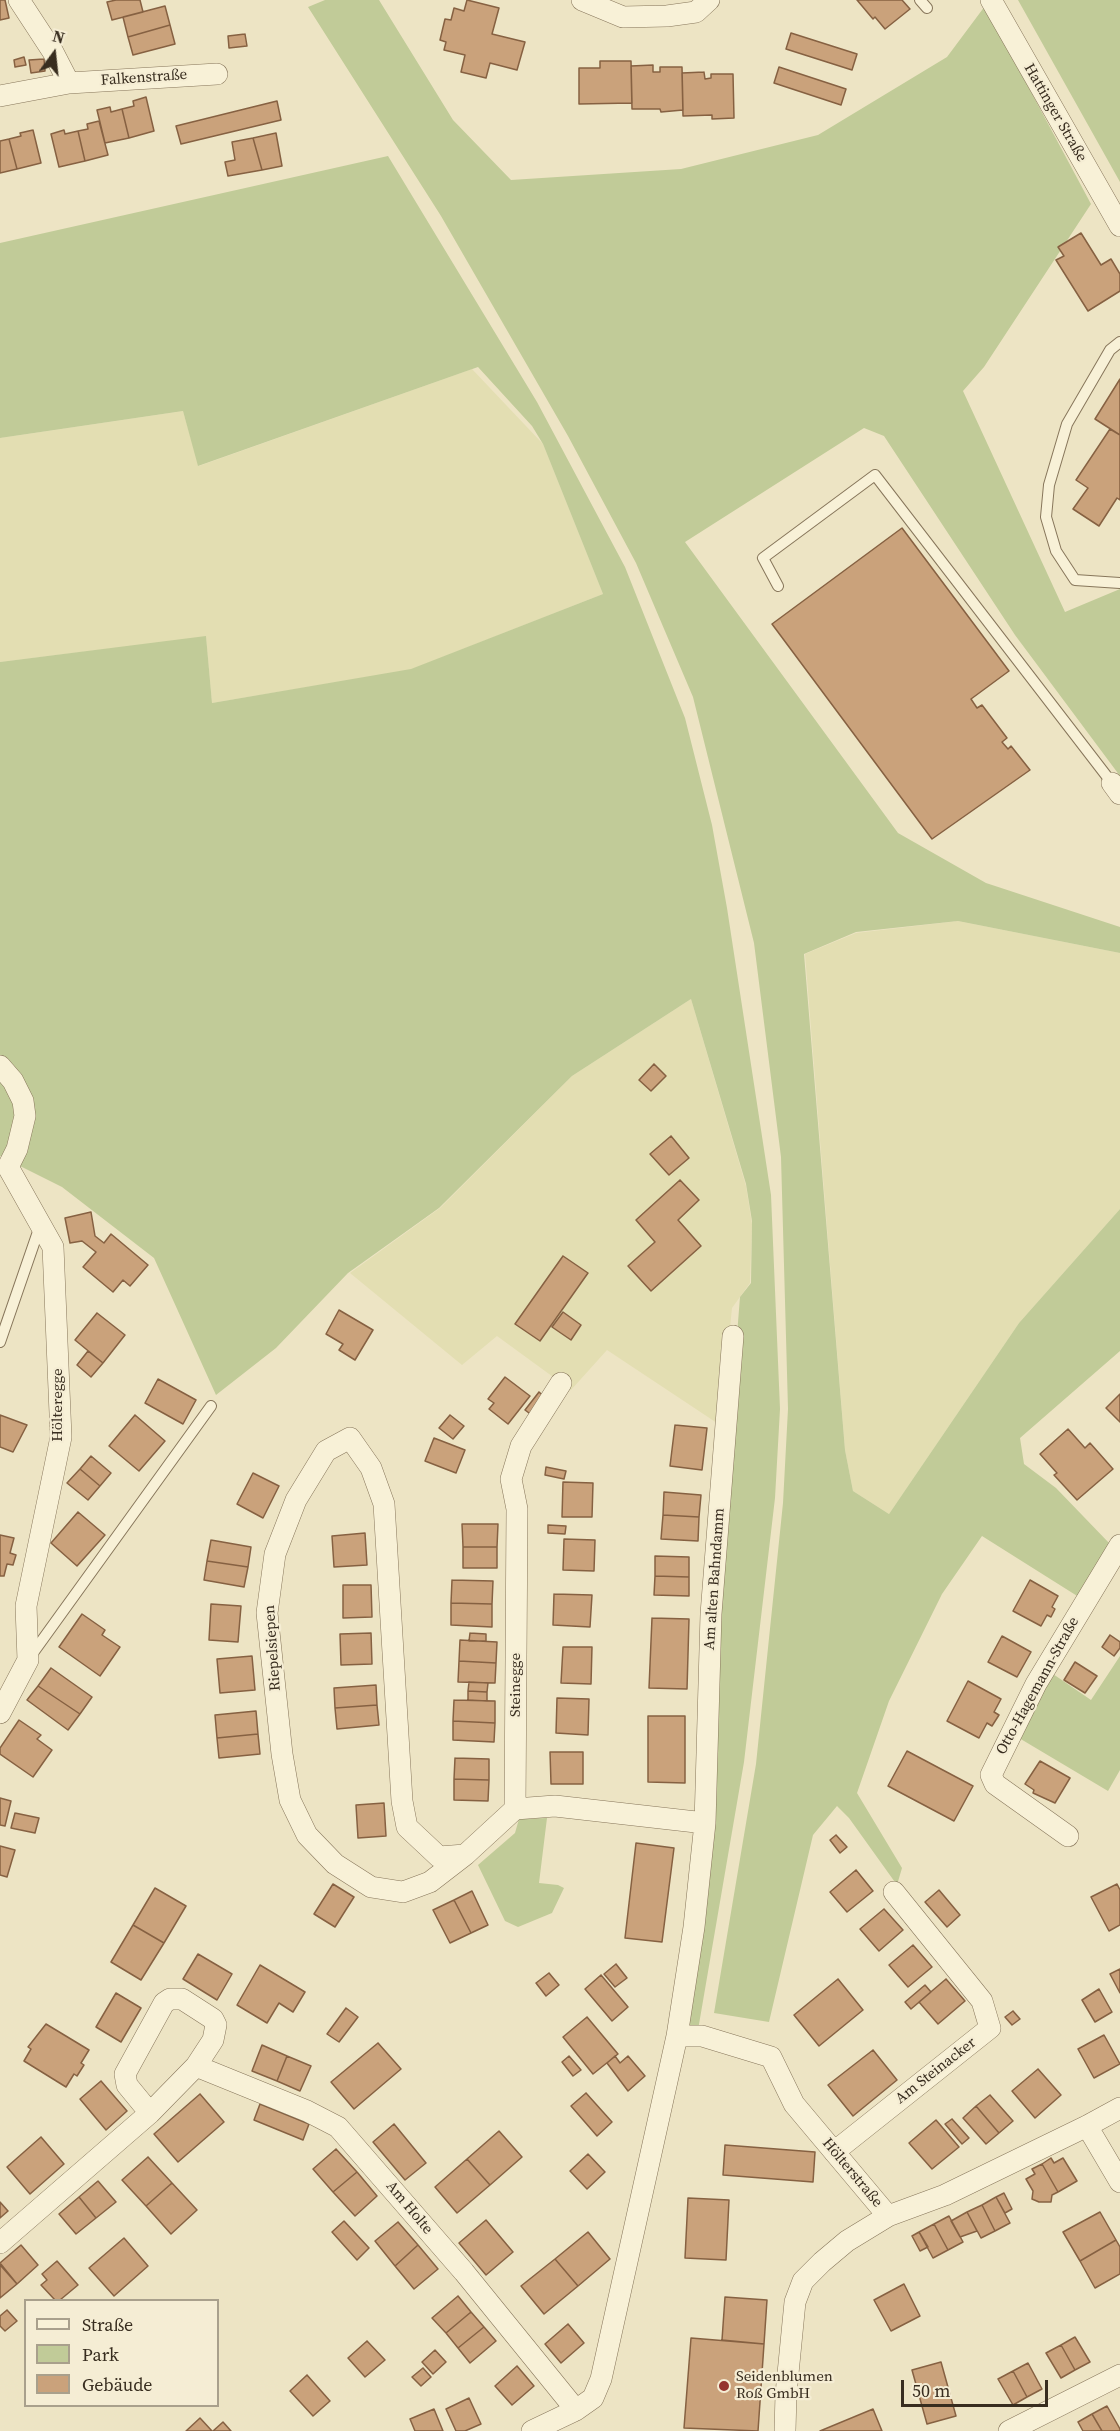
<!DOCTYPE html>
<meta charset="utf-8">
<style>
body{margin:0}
#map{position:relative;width:1120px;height:2431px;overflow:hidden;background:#ede4c4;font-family:"Source Serif 4",serif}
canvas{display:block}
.legend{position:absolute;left:24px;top:2299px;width:195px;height:108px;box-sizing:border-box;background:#f5edd4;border:2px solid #a9a08c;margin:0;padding:8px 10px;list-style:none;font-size:18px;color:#382d1f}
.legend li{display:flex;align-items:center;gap:12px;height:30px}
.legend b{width:30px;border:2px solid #a9a08c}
.north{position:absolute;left:24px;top:24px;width:60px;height:60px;-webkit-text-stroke:4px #f5edd4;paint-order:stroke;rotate:15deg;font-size:16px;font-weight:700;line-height:24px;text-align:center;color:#382d1f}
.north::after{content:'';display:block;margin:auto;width:21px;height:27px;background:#382d1f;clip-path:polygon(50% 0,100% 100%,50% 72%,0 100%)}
.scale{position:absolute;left:901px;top:2380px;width:147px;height:27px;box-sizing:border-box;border:3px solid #382d1f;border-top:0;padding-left:8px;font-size:18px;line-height:21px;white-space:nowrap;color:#382d1f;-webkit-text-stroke:4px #f5edd4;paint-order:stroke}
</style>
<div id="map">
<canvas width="1120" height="2431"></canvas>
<ul class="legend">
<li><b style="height:8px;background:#f8f1d7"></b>Straße</li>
<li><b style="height:16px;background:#c1cb98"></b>Park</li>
<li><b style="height:16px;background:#caa27b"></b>Gebäude</li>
</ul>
<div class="north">N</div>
<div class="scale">50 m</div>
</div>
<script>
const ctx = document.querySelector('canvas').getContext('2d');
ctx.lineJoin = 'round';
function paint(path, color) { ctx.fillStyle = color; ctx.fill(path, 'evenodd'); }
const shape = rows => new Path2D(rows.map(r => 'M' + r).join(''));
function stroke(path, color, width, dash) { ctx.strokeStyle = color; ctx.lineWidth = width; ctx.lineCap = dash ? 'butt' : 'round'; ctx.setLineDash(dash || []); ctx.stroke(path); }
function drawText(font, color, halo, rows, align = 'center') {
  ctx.font = font + ' "Source Serif 4",serif'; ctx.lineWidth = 4.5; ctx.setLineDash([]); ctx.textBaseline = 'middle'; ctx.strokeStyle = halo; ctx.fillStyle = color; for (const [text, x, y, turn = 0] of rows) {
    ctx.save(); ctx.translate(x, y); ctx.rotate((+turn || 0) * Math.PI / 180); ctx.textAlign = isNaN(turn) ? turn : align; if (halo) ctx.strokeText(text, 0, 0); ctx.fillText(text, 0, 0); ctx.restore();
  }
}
const farmland = shape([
 [472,369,543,444,603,594,410,670,212,703,206,637,0,662,0,438,183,411,199,466],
 [958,921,1120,953,1120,1209,1019,1323,889,1514,853,1491,845,1450,805,954,856,933],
 [691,999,746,1186,752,1224,750,1283,732,1308,720,1425,607,1350,571,1390,497,1336,462,1365,350,1273,440,1208,572,1076]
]);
const green = shape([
 [325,0,379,0,453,120,511,180,681,169,818,135,947,57,985,6,1091,204,984,367,963,391,1065,612,1120,589,1120,776,1015,635,884,436,864,428,685,542,898,833,986,883,1120,927,1120,953,958,921,856,932,804,954,845,1450,853,1491,889,1514,1019,1323,1120,1209,1120,1351,1020,1438,1024,1464,1056,1488,1110,1544,1082,1599,982,1536,942,1594,889,1701,857,1793,902,1868,897,1885,849,1818,837,1806,813,1835,769,2022,714,2013,756,1764,783,1503,788,1409,781,1157,754,943,693,697,636,563,568,436,441,216,308,7],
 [1018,0,1120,0,1120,182],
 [388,156,537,402,625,567,685,718,712,825,727,908,771,1195,780,1409,775,1498,744,1762,698,2030,682,2029,740,1297,751,1283,752,1221,746,1184,691,999,572,1076,439,1208,348,1273,276,1348,216,1395,154,1258,62,1187,0,1156,0,662,206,636,212,703,411,669,603,594,543,444,532,426,478,367,198,466,183,411,0,438,0,243],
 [1120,1656,1120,1770,1108,1791,1019,1738,1053,1674,1091,1700],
 [547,1818,539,1883,558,1885,564,1888,552,1913,518,1927,505,1921,478,1865,515,1833,519,1819]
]);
const building = shape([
 [0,0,5,0,9,18,0,20,0,0],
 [116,0,140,0,143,12,112,20,107,2,116,0],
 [467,0,499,8,492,34,525,42,517,70,490,63,486,78,461,72,465,55,444,50,446,42,440,40,445,19,451,20,454,8,464,11,467,0],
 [857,0,902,0,910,9,885,29,875,17,873,19,857,0],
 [165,6,170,25,128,37,123,17,165,6],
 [170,25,175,44,133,55,128,37,170,25],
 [791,33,857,54,852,70,786,49,791,33],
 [245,34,247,46,229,48,228,36,245,34],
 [24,57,26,65,15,67,14,60,24,57],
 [44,59,45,71,31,73,29,60,44,59],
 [600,61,631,61,632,103,579,104,579,68,600,68,600,61],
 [653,65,653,72,660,72,660,67,682,67,683,110,661,112,660,109,632,109,631,66,653,65],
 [779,67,846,89,841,105,774,83,779,67],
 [704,72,705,79,711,78,711,74,733,74,734,118,712,119,712,115,683,116,682,73,704,72],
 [146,97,154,131,129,138,122,109,134,106,133,101,146,97],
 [277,101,281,120,181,144,176,126,277,101],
 [110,107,111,112,122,109,129,138,105,143,97,110,110,107],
 [99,121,108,155,85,161,78,131,88,129,87,124,99,121],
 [33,130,41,163,17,169,9,139,21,136,20,133,33,130],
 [64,130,65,134,78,131,85,161,59,167,51,134,64,130],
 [276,133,282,166,262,170,253,138,276,133],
 [253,138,262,170,228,176,225,162,235,160,232,142,253,138],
 [9,139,17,169,0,173,0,141,9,139],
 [1081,233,1101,265,1111,259,1120,274,1120,291,1088,311,1056,260,1064,256,1058,247,1081,233],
 [1120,379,1120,435,1095,419,1120,379],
 [1110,429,1120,435,1120,500,1117,498,1099,526,1073,509,1088,488,1076,480,1110,429],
 [902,528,1009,671,971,699,977,708,982,705,1007,738,1002,742,1008,749,1011,746,1030,770,932,839,772,624,902,528],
 [654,1064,666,1076,651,1091,639,1080,654,1064],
 [671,1136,689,1158,669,1175,650,1154,671,1136],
 [680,1180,699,1200,678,1220,701,1246,651,1291,628,1266,655,1242,636,1220,680,1180],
 [91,1212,95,1236,104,1243,111,1234,148,1265,130,1286,123,1280,113,1292,83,1267,96,1252,82,1241,70,1243,65,1218,91,1212],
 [563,1256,588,1273,540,1341,515,1324,563,1256],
 [339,1310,373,1330,355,1360,339,1350,343,1344,326,1334,339,1310],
 [563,1312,581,1325,571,1340,552,1327,563,1312],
 [97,1313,125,1335,103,1363,75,1340,97,1313],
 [88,1351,103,1363,91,1377,77,1365,88,1351],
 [505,1377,530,1396,508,1424,489,1409,494,1403,488,1399,505,1377],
 [158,1379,196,1400,183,1424,145,1403,158,1379],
 [539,1392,546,1398,533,1416,525,1410,539,1392],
 [1120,1394,1120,1422,1106,1408,1120,1394],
 [0,1415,27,1425,13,1452,0,1447,0,1415],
 [135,1415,165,1441,139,1471,109,1446,135,1415],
 [450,1415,464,1426,453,1439,439,1428,450,1415],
 [675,1425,707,1428,702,1470,670,1466,675,1425],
 [1068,1429,1085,1448,1090,1443,1113,1469,1077,1500,1054,1475,1057,1473,1040,1454,1068,1429],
 [434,1438,465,1450,456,1473,425,1461,434,1438],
 [91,1456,111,1473,100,1486,80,1469,91,1456],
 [546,1467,566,1471,564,1479,545,1475,546,1467],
 [80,1469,100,1486,88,1500,67,1483,80,1469],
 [253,1473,279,1486,263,1518,237,1504,253,1473],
 [563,1482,593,1483,592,1517,562,1517,563,1482],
 [664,1492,701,1495,699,1517,663,1515,664,1492],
 [78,1512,105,1535,77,1566,51,1543,78,1512],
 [663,1515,699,1517,698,1541,661,1539,663,1515],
 [462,1524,498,1524,497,1547,463,1547,462,1524],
 [548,1525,566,1526,565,1534,548,1533,548,1525],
 [365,1533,367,1565,334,1567,332,1536,365,1533],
 [0,1535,14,1538,10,1553,16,1555,13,1565,7,1564,4,1576,0,1576,0,1535],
 [564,1539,595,1540,594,1571,563,1570,564,1539],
 [211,1540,251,1547,248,1567,207,1561,211,1540],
 [463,1547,497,1547,497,1568,463,1568,463,1547],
 [655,1556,689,1557,689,1577,655,1576,655,1556],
 [207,1561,248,1567,244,1587,204,1580,207,1561],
 [655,1576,689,1577,689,1596,654,1595,655,1576],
 [452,1580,493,1581,492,1604,451,1603,452,1580],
 [1030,1580,1058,1596,1052,1607,1055,1609,1051,1617,1047,1615,1041,1626,1013,1611,1030,1580],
 [343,1585,371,1585,372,1617,343,1618,343,1585],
 [554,1594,592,1595,590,1627,553,1625,554,1594],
 [451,1603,492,1604,492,1627,451,1625,451,1603],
 [211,1604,241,1606,238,1642,209,1640,211,1604],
 [82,1614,105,1630,102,1635,120,1647,100,1676,59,1647,82,1614],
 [652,1618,689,1619,687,1689,649,1688,652,1618],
 [371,1633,372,1664,341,1665,340,1634,371,1633],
 [470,1633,486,1634,486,1641,469,1641,470,1633],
 [1110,1635,1120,1642,1120,1648,1114,1656,1102,1647,1110,1635],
 [1002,1636,1031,1652,1017,1677,988,1662,1002,1636],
 [460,1640,497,1642,496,1663,459,1661,460,1640],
 [563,1647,592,1647,591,1684,561,1683,563,1647],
 [252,1656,255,1690,220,1693,217,1659,252,1656],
 [459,1661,496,1663,495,1683,458,1682,459,1661],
 [1075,1662,1097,1676,1085,1693,1064,1680,1075,1662],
 [51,1668,92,1697,80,1714,38,1686,51,1668],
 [968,1681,1001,1699,994,1712,999,1715,992,1726,987,1723,979,1738,947,1721,968,1681],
 [469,1682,488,1683,487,1692,468,1691,469,1682],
 [376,1685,377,1705,335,1708,334,1688,376,1685],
 [38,1686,80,1714,68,1730,27,1700,38,1686],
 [468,1691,487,1692,487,1701,468,1700,468,1691],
 [557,1698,589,1699,588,1735,556,1733,557,1698],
 [454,1700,495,1701,495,1723,453,1721,454,1700],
 [377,1705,379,1725,337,1729,335,1708,377,1705],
 [256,1711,258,1734,217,1738,215,1715,256,1711],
 [648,1716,685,1716,685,1783,648,1782,648,1716],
 [19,1720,41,1735,37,1739,52,1750,33,1777,0,1754,0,1748,19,1720],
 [453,1721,495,1723,494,1742,453,1740,453,1721],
 [258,1734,260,1754,219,1758,217,1738,258,1734],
 [907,1751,973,1786,954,1821,888,1786,907,1751],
 [550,1752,583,1752,583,1784,551,1784,550,1752],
 [455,1758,489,1759,489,1780,454,1779,455,1758],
 [1040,1761,1070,1778,1055,1803,1033,1793,1034,1790,1025,1784,1040,1761],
 [454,1779,489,1780,488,1801,454,1800,454,1779],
 [0,1798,11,1801,5,1826,0,1825,0,1798],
 [384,1803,386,1836,358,1838,356,1805,384,1803],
 [15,1813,39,1818,35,1833,11,1828,15,1813],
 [836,1835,847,1847,840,1853,830,1840,836,1835],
 [636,1843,674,1848,662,1942,625,1938,636,1843],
 [0,1846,15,1850,7,1877,0,1875,0,1846],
 [856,1870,873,1891,847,1912,830,1892,856,1870],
 [333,1884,354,1897,335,1927,314,1914,333,1884],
 [1117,1884,1120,1890,1120,1925,1109,1931,1091,1897,1117,1884],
 [155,1888,186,1906,164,1943,133,1925,155,1888],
 [939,1890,960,1915,947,1927,925,1902,939,1890],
 [472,1891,488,1925,471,1933,454,1900,472,1891],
 [454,1900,471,1933,450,1943,433,1910,454,1900],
 [884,1909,903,1930,879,1951,860,1929,884,1909],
 [133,1925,164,1943,141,1980,111,1962,133,1925],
 [913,1945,932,1967,908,1987,889,1965,913,1945],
 [198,1954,232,1974,217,2000,183,1979,198,1954],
 [616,1964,627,1978,615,1987,604,1974,616,1964],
 [260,1965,305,1992,293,2012,279,2003,267,2023,237,2005,260,1965],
 [1120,1969,1120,1993,1110,1974,1120,1969],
 [549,1973,559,1985,546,1996,536,1983,549,1973],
 [601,1975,628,2007,612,2021,585,1989,601,1975],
 [838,1979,863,2010,819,2046,794,2015,838,1979],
 [946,1979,965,2001,938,2024,919,2002,946,1979],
 [925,1985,931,1992,911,2009,905,2002,925,1985],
 [1099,1989,1112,2012,1095,2022,1082,2000,1099,1989],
 [116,1993,141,2008,121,2042,96,2027,116,1993],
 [346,2008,358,2017,339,2042,327,2034,346,2008],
 [1013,2011,1020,2019,1012,2025,1005,2017,1013,2011],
 [587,2017,618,2054,593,2074,563,2037,587,2017],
 [46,2024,89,2050,81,2063,84,2065,77,2076,74,2074,66,2087,24,2061,31,2049,28,2047,46,2024],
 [1104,2035,1120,2064,1094,2078,1078,2049,1104,2035],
 [378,2043,401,2069,354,2109,331,2082,378,2043],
 [262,2045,287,2056,277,2081,252,2071,262,2045],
 [873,2050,897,2080,853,2116,828,2085,873,2050],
 [287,2056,311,2066,300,2091,277,2081,287,2056],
 [569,2056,581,2070,573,2076,562,2062,569,2056],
 [615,2056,620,2063,628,2056,645,2076,628,2091,607,2063,615,2056],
 [1038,2069,1061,2095,1035,2118,1012,2091,1038,2069],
 [101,2081,127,2111,106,2130,80,2099,101,2081],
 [586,2093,612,2122,597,2136,571,2106,586,2093],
 [200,2094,224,2122,178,2162,154,2134,200,2094],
 [990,2095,1013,2121,999,2133,976,2106,990,2095],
 [260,2104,309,2124,303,2140,254,2120,260,2104],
 [976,2106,999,2133,986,2144,963,2118,976,2106],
 [952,2119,969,2138,962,2144,945,2124,952,2119],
 [936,2120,959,2147,932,2169,909,2143,936,2120],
 [394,2124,426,2163,405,2180,373,2142,394,2124],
 [499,2131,522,2157,490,2185,467,2159,499,2131],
 [41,2137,64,2164,30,2194,7,2167,41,2137],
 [725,2145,815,2152,813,2182,723,2175,725,2145],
 [336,2149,357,2172,333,2192,313,2169,336,2149],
 [588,2154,605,2172,587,2189,570,2171,588,2154],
 [148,2157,172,2183,146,2206,122,2180,148,2157],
 [1051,2158,1054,2163,1063,2158,1077,2181,1058,2192,1042,2164,1051,2158],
 [467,2159,490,2185,457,2213,435,2187,467,2159],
 [1042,2164,1058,2192,1052,2195,1051,2202,1039,2202,1032,2199,1033,2191,1026,2179,1035,2174,1032,2169,1042,2164],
 [357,2172,377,2196,355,2216,333,2192,357,2172],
 [98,2181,116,2202,96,2218,79,2197,98,2181],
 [172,2183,197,2210,171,2234,146,2206,172,2183],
 [1004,2193,1012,2209,1005,2213,996,2197,1004,2193],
 [79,2197,96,2218,76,2234,59,2214,79,2197],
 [996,2197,1010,2223,995,2231,982,2205,996,2197],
 [688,2198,729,2200,726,2260,685,2258,688,2198],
 [0,2202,8,2211,0,2218,0,2202],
 [982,2205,995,2231,981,2238,967,2212,982,2205],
 [967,2212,977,2231,960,2237,951,2221,967,2212],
 [1100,2212,1116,2240,1080,2261,1063,2232,1100,2212],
 [949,2216,963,2242,948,2250,934,2224,949,2216],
 [486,2220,513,2252,486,2275,459,2243,486,2220],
 [344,2221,369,2248,357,2260,332,2232,344,2221],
 [398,2222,418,2245,395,2266,375,2241,398,2222],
 [934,2224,948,2250,933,2258,919,2232,934,2224],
 [588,2232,610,2259,578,2286,555,2259,588,2232],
 [919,2232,928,2247,920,2251,912,2236,919,2232],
 [124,2238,148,2266,114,2296,89,2268,124,2238],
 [1116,2240,1120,2247,1120,2274,1095,2288,1080,2261,1116,2240],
 [21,2245,38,2265,17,2284,0,2263,21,2245],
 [418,2245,438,2269,414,2289,395,2266,418,2245],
 [555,2259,578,2286,544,2314,521,2286,555,2259],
 [57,2261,78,2285,60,2300,55,2300,41,2285,47,2280,42,2274,57,2261],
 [0,2265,17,2284,0,2298,0,2265],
 [904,2284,920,2316,891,2331,874,2300,904,2284],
 [458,2296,471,2312,446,2333,432,2318,458,2296],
 [725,2297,767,2300,764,2344,722,2340,725,2297],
 [7,2310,17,2321,5,2331,0,2326,0,2316,7,2310],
 [471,2312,484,2327,458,2348,446,2333,471,2312],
 [568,2324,584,2343,561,2363,545,2344,568,2324],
 [484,2327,496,2341,470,2363,458,2348,484,2327],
 [1075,2337,1090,2362,1075,2370,1061,2345,1075,2337],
 [691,2338,764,2344,758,2431,684,2428,691,2338],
 [367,2341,385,2360,365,2377,348,2358,367,2341],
 [1061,2345,1075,2370,1061,2378,1046,2353,1061,2345],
 [435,2350,446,2362,433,2374,422,2362,435,2350],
 [941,2362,956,2416,927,2424,912,2370,941,2362],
 [1028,2363,1042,2389,1027,2397,1013,2371,1028,2363],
 [517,2366,534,2386,512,2405,495,2386,517,2366],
 [423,2368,431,2377,421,2386,412,2377,423,2368],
 [1013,2371,1027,2397,1013,2405,998,2379,1013,2371],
 [307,2375,330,2401,313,2416,290,2391,307,2375],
 [469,2398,481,2424,465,2431,456,2431,446,2409,469,2398],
 [1107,2406,1120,2429,1120,2431,1102,2431,1092,2414,1107,2406],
 [434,2409,443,2431,415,2431,410,2419,434,2409],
 [873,2409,882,2431,820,2431,873,2409],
 [1092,2414,1102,2431,1083,2431,1078,2422,1092,2414],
 [200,2418,212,2431,186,2431,200,2418],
 [223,2422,231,2431,213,2431,223,2422]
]);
const service = shape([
 [920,0,927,8],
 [1120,342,1110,350,1067,424,1049,485,1046,517,1056,551,1075,580,1120,583],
 [778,586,763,558,875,475,1112,783],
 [0,1342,40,1226],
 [30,1657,211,1406]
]);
const minor = shape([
 [19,0,53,52,69,83],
 [582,0,623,17,667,16,696,12,709,0],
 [991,0,1120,226],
 [0,96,69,83,217,74],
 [1112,783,1120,794],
 [0,1066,13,1081,23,1101,25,1116,17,1149,8,1167,53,1247,61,1437,26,1606,28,1660,0,1713],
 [561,1383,521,1446,511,1479,517,1509,515,1809,555,1806,705,1823],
 [1068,1836,995,1784,991,1775,1036,1684,1120,1545],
 [465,1855,439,1857,407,1827,402,1801,384,1504,371,1468,350,1438,326,1451,296,1500,275,1554,267,1613,282,1754,290,1800,307,1835,335,1864,371,1887,403,1892,430,1882,465,1855,515,1809],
 [677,2036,702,2036,771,2057,794,2104,888,2216],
 [150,2113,127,2085,125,2074,164,2003,170,1999,182,1999,213,2019,216,2025,213,2040,196,2066],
 [1087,2126,1120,2182],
 [834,2152,990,2028,982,2001,894,1892],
 [0,2243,150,2113,196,2066,307,2111,338,2127,464,2272,576,2410],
 [532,2431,576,2410,593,2398,601,2379,677,2036,694,1927,705,1823,711,1614,733,1336],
 [785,2431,786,2394,795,2302,803,2281,822,2262,847,2241,888,2216,945,2195,1087,2126,1120,2108],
 [1009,2431,1120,2375]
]);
const markers = [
 [724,2386,6,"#95332d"]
];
const streetNames = [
 ["Falkenstraße",144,78,-4],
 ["Hattinger Straße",1055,113,60],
 ["Hölteregge",58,1405,-90],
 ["Am alten Bahndamm",715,1579,-86],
 ["Riepelsiepen",273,1648,-94],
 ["Steinegge",516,1685,-90],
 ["Otto-Hagemann-Straße",1038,1686,-61],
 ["Am Steinacker",936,2071,-38],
 ["Hölterstraße",852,2173,50],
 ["Am Holte",409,2208,50]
];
const poiNames = [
 ["Seidenblumen",736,2377],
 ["Roß GmbH",736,2394]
];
paint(farmland, '#e3deb2');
paint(green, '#c1cb98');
paint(building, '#caa27b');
stroke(building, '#866142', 1.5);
stroke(service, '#87765b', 12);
stroke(minor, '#87765b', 22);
stroke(service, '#f8f1d7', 10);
stroke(minor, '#f8f1d7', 21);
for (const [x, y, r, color] of markers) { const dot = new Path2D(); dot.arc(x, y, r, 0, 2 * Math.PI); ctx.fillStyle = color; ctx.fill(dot); stroke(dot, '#f5edd4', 2); }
drawText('15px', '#382d1f', '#f5edd4', streetNames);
drawText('15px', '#382d1f', '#f5edd4', poiNames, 'left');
</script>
